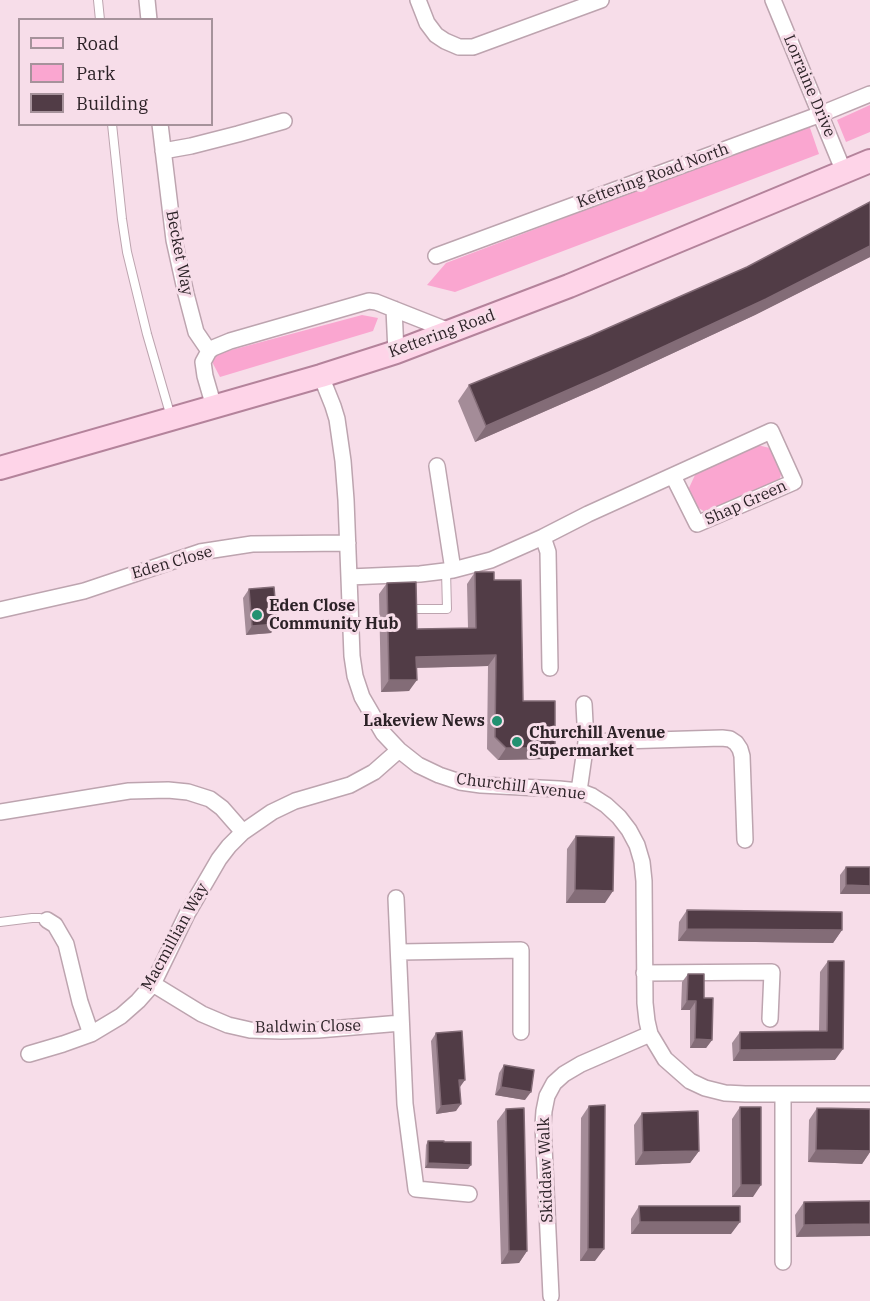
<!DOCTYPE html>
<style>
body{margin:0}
#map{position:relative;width:870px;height:1301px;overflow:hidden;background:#f7dde9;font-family:"IBM Plex Serif",serif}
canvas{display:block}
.legend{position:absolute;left:18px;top:18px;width:195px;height:108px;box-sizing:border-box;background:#f7dde9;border:2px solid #a6929b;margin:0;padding:8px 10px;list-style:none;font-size:18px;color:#2c2227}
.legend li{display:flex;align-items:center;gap:12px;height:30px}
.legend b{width:30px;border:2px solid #a6929b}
</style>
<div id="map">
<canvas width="870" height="1301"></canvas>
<ul class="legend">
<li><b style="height:8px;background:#fed4e8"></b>Road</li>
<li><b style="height:16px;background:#faa6d0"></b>Park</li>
<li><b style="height:16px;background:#513c46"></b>Building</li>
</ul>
</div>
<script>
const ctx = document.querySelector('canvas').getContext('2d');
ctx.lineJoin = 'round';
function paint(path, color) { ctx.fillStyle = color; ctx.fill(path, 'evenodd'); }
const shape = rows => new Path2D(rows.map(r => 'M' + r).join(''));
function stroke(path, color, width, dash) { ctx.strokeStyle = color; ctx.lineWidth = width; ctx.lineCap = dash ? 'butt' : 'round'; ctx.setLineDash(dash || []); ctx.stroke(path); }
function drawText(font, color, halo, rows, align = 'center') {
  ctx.font = font + ' "IBM Plex Serif",serif'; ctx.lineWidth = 6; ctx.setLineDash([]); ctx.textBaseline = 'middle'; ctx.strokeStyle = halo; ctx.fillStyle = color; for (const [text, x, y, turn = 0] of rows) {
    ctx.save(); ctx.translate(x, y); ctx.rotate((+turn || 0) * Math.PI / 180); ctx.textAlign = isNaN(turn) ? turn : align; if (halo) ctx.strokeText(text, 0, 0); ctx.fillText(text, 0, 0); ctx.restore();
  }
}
const green = shape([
 [870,105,870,132,846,142,837,120],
 [809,125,819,154,455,292,427,285,446,263],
 [362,315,378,318,373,331,220,377,209,356],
 [757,445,770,448,776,452,782,471,780,478,776,484,707,513,695,506,690,494,689,488,695,475]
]);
const lane = shape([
 [98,0,100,20],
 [112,124,122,219,127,252,147,334,171,417],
 [416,609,447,609,446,571],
 [0,922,32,918,40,918,47,920]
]);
const street = shape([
 [147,0,149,20],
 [418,0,427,23,436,35,445,41,459,47,473,47,601,0],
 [773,0,844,172],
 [160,124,174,240,186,294,196,332,209,351],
 [163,151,191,146,238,134,284,121],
 [436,256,821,114,870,94],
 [394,309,396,352],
 [321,376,333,406,337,419,343,461,346,500,352,656,355,676,362,697,383,733,399,750,418,765,439,775,460,782,481,785,559,789,579,791,592,796,606,805,619,817,629,830,637,845,642,862,644,881,645,1003,647,1021,650,1034,665,1059,690,1081,705,1088,725,1093,745,1094,870,1094],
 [214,407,205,376,203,362,209,351,213,348,230,341,369,301,376,302,452,332],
 [437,466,453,570],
 [543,537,548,552,550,668],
 [349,577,420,574,453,570,491,560,543,537,588,514,771,431,794,482,697,524,673,476],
 [0,610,84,591,200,552,252,544,348,543],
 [586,742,722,738,730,739,736,743,740,749,742,756,745,840],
 [579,791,586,742,584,704],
 [0,812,129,791,168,790,188,792,210,799,222,808,243,832],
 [396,898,405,1104,416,1189,469,1194],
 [47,920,55,925,66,944,80,1002,91,1034],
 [400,952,521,950,521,1032],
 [644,973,772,972,770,1019],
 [153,984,202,1014,228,1025,250,1030,281,1031,318,1030,401,1023],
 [29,1054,63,1044,91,1034,121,1016,138,1001,153,984,187,914,219,859,229,846,243,832,272,812,295,801,350,785,374,772,399,750],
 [783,1095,783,1262],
 [551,1296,543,1125,544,1111,547,1096,554,1083,564,1074,581,1064,650,1034]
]);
const primary = shape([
 [0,468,321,376,396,352,569,286,870,161]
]);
const wall = shape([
 [870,202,870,257,755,315,598,388,475,442,458,401,469,385,590,336,747,267],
 [475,572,494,580,523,701,555,748,547,759,498,760,487,749,488,666,417,668,409,691,381,692,379,594,387,583,417,629,468,628,467,584],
 [249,589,277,624,271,633,246,635,243,598],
 [576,836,605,903,566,903,567,849],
 [846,867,870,867,840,894,840,875],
 [687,910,842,930,833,943,678,941,679,922],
 [828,961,835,1060,733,1061,732,1043,740,1032,819,1031,820,972],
 [688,974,704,998,712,1040,706,1048,690,1048,690,1010,681,1010,682,982],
 [436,1033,460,1087,456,1111,436,1114,431,1041],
 [504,1065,525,1100,495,1095,499,1073],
 [589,1106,595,1261,580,1261,581,1118],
 [740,1107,753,1197,732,1197,732,1119],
 [817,1108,870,1109,870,1152,862,1164,808,1162,809,1120],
 [506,1109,527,1251,519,1263,501,1264,497,1121],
 [642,1113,699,1151,690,1163,635,1165,634,1125],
 [428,1141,444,1142,468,1169,425,1168,426,1145],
 [870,1201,796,1237,795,1215,804,1202],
 [639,1206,731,1234,631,1234,631,1219]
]);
const shadedWall = shape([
 [870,246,870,257,755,315,598,388,475,442,486,426],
 [277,624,271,633,246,635,252,626],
 [496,655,488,666,408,668,416,657],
 [389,680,417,680,409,691,381,692],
 [506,748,555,748,547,759,498,760],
 [846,885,870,886,870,894,840,894],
 [575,890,613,891,605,903,566,903],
 [687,929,842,930,833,943,678,941],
 [687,1001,696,1001,690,1010,681,1010],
 [695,1039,712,1040,706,1048,690,1048],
 [843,1049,835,1060,733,1061,740,1050],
 [459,1080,465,1080,460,1087],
 [501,1087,531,1092,525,1100,495,1095],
 [461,1104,456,1111,436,1114,441,1106],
 [816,1150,870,1151,870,1152,862,1164,808,1162],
 [699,1151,690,1163,635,1165,643,1152],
 [428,1163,471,1165,468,1169,425,1168],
 [741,1185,761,1185,753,1197,732,1197],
 [640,1222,740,1222,731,1234,631,1234],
 [870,1224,870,1236,796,1237,804,1225],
 [588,1249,604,1249,595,1261,580,1261],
 [509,1251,527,1251,519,1263,501,1264]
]);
const building = shape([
 [870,202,870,246,766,299,609,372,486,426,469,385,590,336,747,267,870,202],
 [475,572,494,572,494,580,521,580,523,701,555,701,555,748,506,748,495,737,496,655,416,657,417,680,389,680,387,583,416,582,417,629,476,628,475,572],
 [274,587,277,624,252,626,249,589,274,587],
 [576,836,614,837,613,891,575,890,576,836],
 [846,867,870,867,870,886,846,885,846,867],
 [687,910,842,912,842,930,687,929,687,910],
 [828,961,844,961,843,1049,740,1050,740,1032,827,1031,828,961],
 [688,974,704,974,704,998,713,998,712,1040,695,1039,696,1001,687,1001,688,974],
 [462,1031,465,1080,459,1080,461,1104,441,1106,436,1033,462,1031],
 [504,1065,534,1070,531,1092,501,1087,504,1065],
 [605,1105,604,1249,588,1249,589,1106,605,1105],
 [740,1107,761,1107,761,1185,741,1185,740,1107],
 [524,1108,527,1251,509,1251,506,1109,524,1108],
 [817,1108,870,1109,870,1151,816,1150,817,1108],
 [698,1111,699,1151,643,1152,642,1113,698,1111],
 [428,1141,444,1141,444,1142,471,1142,471,1165,428,1163,428,1141],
 [870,1201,870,1224,804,1225,804,1202,870,1201],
 [639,1206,740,1206,740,1222,640,1222,639,1206]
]);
const markers = [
 [257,615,6,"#229171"],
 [497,721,6,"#229171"],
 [517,742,6,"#229171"]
];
const streetNames = [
 ["Lorraine Drive",809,86,67],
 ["Kettering Road North",653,176,-20],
 ["Becket Way",179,253,79],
 ["Kettering Road",442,334,-20],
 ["Shap Green",746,503,-24],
 ["Eden Close",172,563,-16],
 ["Churchill Avenue",521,787,7],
 ["Macmillian Way",175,937,-61],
 ["Baldwin Close",308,1027,-1],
 ["Skiddaw Walk",546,1170,-92]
];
const poiNames = [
 ["Eden Close",269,606],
 ["Community Hub",269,624],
 ["Lakeview News",485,721,"right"],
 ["Churchill Avenue",529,733],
 ["Supermarket",529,751]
];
paint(green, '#faa6d0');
stroke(lane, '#bda4af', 10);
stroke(street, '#bda4af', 18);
stroke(primary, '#b4839b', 26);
stroke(lane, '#fff', 8);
stroke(street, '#fff', 15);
stroke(primary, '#fed4e8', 22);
paint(wall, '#a48c98');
paint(shadedWall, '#836c77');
paint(building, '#513c46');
stroke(building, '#836c77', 1.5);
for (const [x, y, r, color] of markers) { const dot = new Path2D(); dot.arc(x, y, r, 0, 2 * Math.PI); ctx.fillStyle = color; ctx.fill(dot); stroke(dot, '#f7dde9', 2); }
drawText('16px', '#2c2227', '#f7dde9', streetNames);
drawText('bold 16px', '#2c2227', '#f7dde9', poiNames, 'left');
</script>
